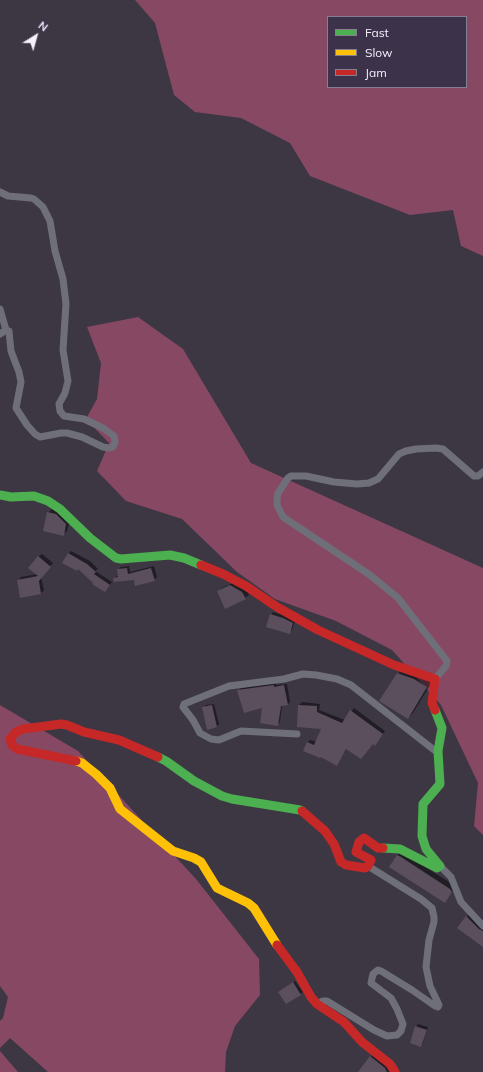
<!DOCTYPE html>
<style>
body{margin:0}
#map{position:relative;width:483px;height:1072px;overflow:hidden;background:#3d3744;font-family:Mulish,sans-serif}
canvas{display:block}
.legend{position:absolute;left:327px;top:16px;width:140px;height:72px;box-sizing:border-box;background:#3c3249;border:1px solid #867e91;margin:0;padding:5px 7px;list-style:none;font-size:12px;color:#f5effe}
.legend li{display:flex;align-items:center;gap:8px;height:20px}
.legend b{width:20px;border:1px solid #867e91}
.north{position:absolute;left:16px;top:16px;width:40px;height:40px;-webkit-text-stroke:3px #3c3249;paint-order:stroke;rotate:37deg;font-size:11px;font-weight:700;line-height:16px;text-align:center;color:#f5effe}
.north::after{content:'';display:block;margin:auto;width:14px;height:18px;background:#f5effe;clip-path:polygon(50% 0,100% 100%,50% 72%,0 100%)}
</style>
<div id="map">
<canvas width="483" height="1072"></canvas>
<ul class="legend">
<li><b style="height:5px;background:#4caf50"></b>Fast</li>
<li><b style="height:5px;background:#ffc107"></b>Slow</li>
<li><b style="height:5px;background:#c62828"></b>Jam</li>
</ul>
<div class="north">N</div>
</div>
<script>
const ctx = document.querySelector('canvas').getContext('2d');
ctx.lineJoin = 'round';
function paint(path, color) { ctx.fillStyle = color; ctx.fill(path, 'evenodd'); }
const shape = rows => new Path2D(rows.map(r => 'M' + r).join(''));
function stroke(path, color, width, dash) { ctx.strokeStyle = color; ctx.lineWidth = width; ctx.lineCap = dash ? 'butt' : 'round'; ctx.setLineDash(dash || []); ctx.stroke(path); }
const forest = shape([
 [135,0,483,0,483,256,461,246,453,210,410,215,310,176,290,143,241,118,195,112,174,95,155,23],
 [328,17,466,17,466,87,328,87],
 [138,317,183,349,251,463,483,568,483,835,474,826,478,783,441,705,392,650,336,621,275,599,237,572,182,519,126,501,97,471,109,443,86,419,97,399,101,363,87,327],
 [0,705,78,751,196,879,259,959,260,995,235,1026,226,1052,225,1072,48,1072,10,1038,0,1048,0,1021,3,1018,8,997,0,986],
 [0,1051,18,1072,0,1072]
]);
const shadow = shape([
 [52,509,70,520,67,531,63,535,48,513],
 [71,551,90,561,98,569,95,571,112,582,107,589,95,583,68,554],
 [42,554,53,563,41,577,44,590,41,593,18,581,21,577,38,574,38,557],
 [129,566,130,572,154,566,157,577,154,580,114,578,119,575,118,569,121,567],
 [235,582,246,588,249,595,245,598,218,592,222,588],
 [273,612,286,616,295,621,292,630,289,633,271,615],
 [403,668,432,682,413,713,408,718,398,674],
 [276,683,276,685,287,684,290,702,288,704,282,705,280,722,277,724,264,706,239,691,241,688],
 [302,702,320,704,319,710,345,720,354,708,385,731,377,742,347,748,337,764,307,743,310,740,317,742,322,728,299,705],
 [214,704,219,724,216,727,203,708,206,705],
 [401,852,454,885,455,888,445,901,397,856],
 [470,913,483,926,483,942,467,917],
 [295,981,303,992,300,994,279,992],
 [418,1024,428,1027,423,1043,421,1046,416,1027],
 [374,1053,393,1072,361,1072]
]);
const building = shape([
 [47,512,56,514,66,524,64,536,43,531],
 [68,553,87,564,96,572,94,574,110,585,105,592,92,584,93,583,78,569,77,571,62,563],
 [38,556,51,567,39,581,41,594,20,598,17,580,38,576,28,568],
 [127,568,128,574,151,568,155,581,135,586,134,580,114,582,113,578,118,577,117,569],
 [230,585,242,592,246,599,225,609,217,591],
 [270,614,283,618,293,623,290,634,266,627],
 [397,673,414,679,427,687,408,719,379,701],
 [274,685,274,687,284,685,288,705,281,706,278,726,260,723,262,708,244,713,237,690],
 [212,705,217,727,207,730,202,707],
 [298,705,317,706,317,712,342,723,350,710,383,734,375,746,373,744,361,759,346,749,337,766,321,757,320,758,303,751,307,742,314,745,321,729,297,727],
 [397,855,401,857,450,889,452,892,445,903,389,867],
 [466,916,479,929,483,931,483,947,457,928],
 [293,982,301,995,286,1004,278,992],
 [415,1026,427,1030,421,1047,410,1043],
 [370,1056,385,1068,387,1072,358,1072]
]);
const street = shape([
 [0,192,8,196,31,198,34,199,43,207,50,221,55,251,63,279,66,304,63,350,68,381,65,393,59,404,60,411,64,416,84,419,103,428,114,436,115,442,113,447,109,448,103,447,82,437,67,433,61,433,40,437,35,434,27,425,16,408,21,382,19,372,11,351,9,331,6,330,0,334],
 [0,309,6,330],
 [435,679,446,666,447,661,398,598,370,575,283,517,277,505,277,499,278,493,288,478,291,476,306,476,334,482,357,484,369,483,378,479,399,454,406,451,416,449,436,448,443,449,474,476,478,476,483,472],
 [297,734,241,731,219,740,211,739,200,733,193,720,183,707,184,704,229,686,284,679,303,674,316,675,337,679,351,685,438,753],
 [440,866,451,877,461,902,483,926],
 [317,1004,323,1001,327,1001,374,1030,387,1036,397,1035,401,1031,403,1024,397,1009,391,998,371,983,373,974,378,970,381,971,412,990,435,1006,438,1007,439,1005,430,986,426,967,429,940,434,922,434,917,432,908,421,899,368,866]
]);
const fast = shape([
 [0,495,11,497,34,496,48,501,60,509,90,538,116,558,121,559,170,555,184,558,201,565],
 [158,757,166,761,194,781,222,796,232,799,300,810,302,811],
 [383,848,400,849,437,868,440,866,426,849,422,836,423,804,440,784,438,751,442,728,435,710]
]);
const slow = shape([
 [76,761,82,763,96,774,110,788,120,809,173,851,194,858,201,862,217,888,248,903,254,908,277,945]
]);
const jam = shape([
 [201,565,223,574,246,586,277,607,318,630,394,665,435,679,432,703,435,710],
 [76,761,17,749,12,745,10,739,16,732,23,729,61,724,67,725,84,732,119,740,158,757],
 [302,811,325,831,334,844,341,862,346,865,365,868,368,866,371,860,356,852,359,842,364,838,378,848,383,848],
 [277,945,297,972,311,997,317,1004,344,1022,362,1042,390,1064,395,1072]
]);
paint(forest, '#874863');
paint(shadow, '#0007');
paint(building, '#5b4f5e');
stroke(street, '#6f6f7a', 7);
stroke(fast, '#4caf50', 9);
stroke(slow, '#ffc107', 9);
stroke(jam, '#c62828', 9);
</script>
